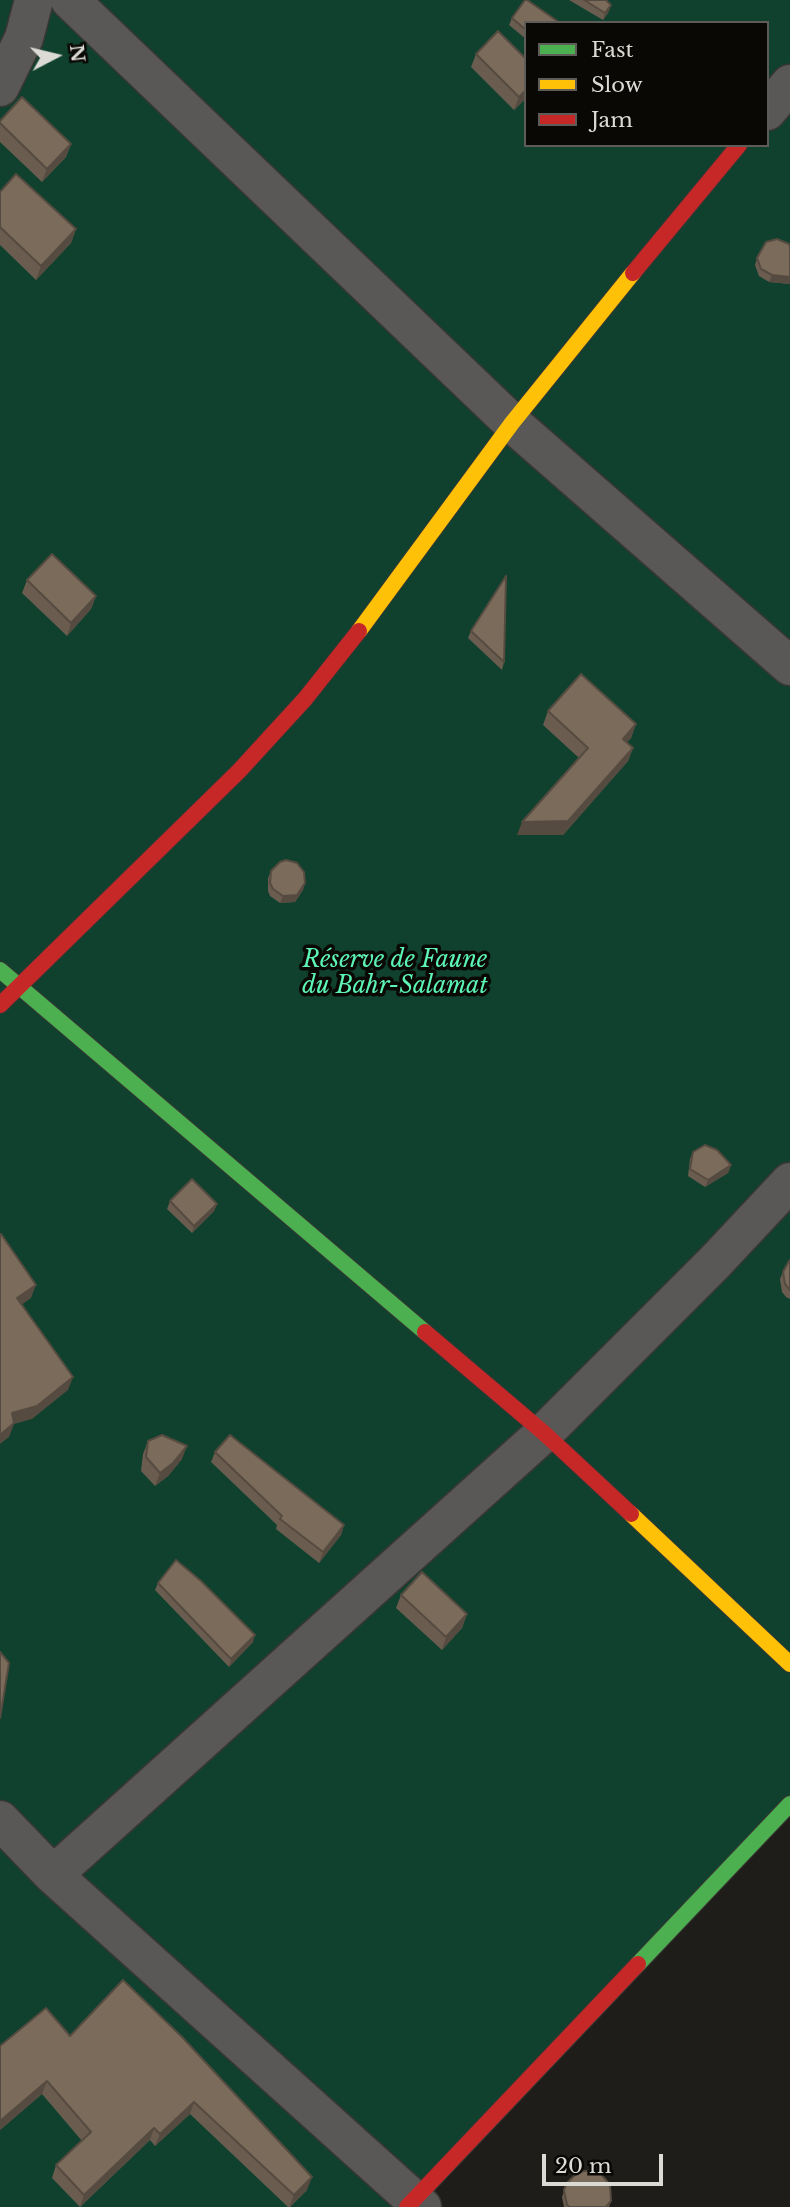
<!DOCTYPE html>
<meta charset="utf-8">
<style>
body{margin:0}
#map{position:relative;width:790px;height:2207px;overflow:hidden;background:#1f1d19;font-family:"Libre Baskerville",serif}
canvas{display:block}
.legend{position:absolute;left:524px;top:21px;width:245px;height:126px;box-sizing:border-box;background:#0a0805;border:2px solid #5e5c58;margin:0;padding:9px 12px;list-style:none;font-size:21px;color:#dcdad4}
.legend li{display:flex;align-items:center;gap:14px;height:35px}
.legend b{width:35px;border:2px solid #5e5c58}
.north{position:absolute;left:21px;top:21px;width:70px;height:70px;-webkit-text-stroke:5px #0a0805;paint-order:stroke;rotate:83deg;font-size:19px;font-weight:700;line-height:28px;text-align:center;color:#dcdad4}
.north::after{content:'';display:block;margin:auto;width:24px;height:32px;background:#dcdad4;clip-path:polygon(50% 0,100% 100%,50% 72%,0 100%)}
.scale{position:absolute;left:542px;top:2154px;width:121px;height:32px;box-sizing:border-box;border:4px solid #dcdad4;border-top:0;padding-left:9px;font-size:21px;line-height:24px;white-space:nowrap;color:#dcdad4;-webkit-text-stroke:5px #0a0805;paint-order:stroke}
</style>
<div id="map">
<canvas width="790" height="2207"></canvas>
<ul class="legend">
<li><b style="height:9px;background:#4caf50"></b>Fast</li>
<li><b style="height:9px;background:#ffc107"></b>Slow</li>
<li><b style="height:9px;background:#c62828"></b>Jam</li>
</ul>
<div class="north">N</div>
<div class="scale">20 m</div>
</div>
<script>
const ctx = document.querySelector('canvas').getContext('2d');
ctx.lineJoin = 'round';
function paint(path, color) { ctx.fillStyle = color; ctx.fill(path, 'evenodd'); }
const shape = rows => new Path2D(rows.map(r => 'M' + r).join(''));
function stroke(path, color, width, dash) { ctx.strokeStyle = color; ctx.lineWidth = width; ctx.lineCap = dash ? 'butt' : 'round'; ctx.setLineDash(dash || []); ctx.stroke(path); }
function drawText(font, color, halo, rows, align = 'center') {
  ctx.font = font + ' "Libre Baskerville",serif'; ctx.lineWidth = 7; ctx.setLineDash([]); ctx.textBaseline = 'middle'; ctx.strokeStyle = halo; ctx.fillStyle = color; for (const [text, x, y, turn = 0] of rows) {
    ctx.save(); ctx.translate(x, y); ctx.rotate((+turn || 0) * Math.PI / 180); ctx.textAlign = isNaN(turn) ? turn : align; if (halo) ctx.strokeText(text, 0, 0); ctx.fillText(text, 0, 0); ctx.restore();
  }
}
const green = shape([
 [0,0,790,0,790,1803,407,2207,0,2207],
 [526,23,767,23,767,145,526,145]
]);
const street = shape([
 [70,0,512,423,790,666],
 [0,87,24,38,34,0],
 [767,111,790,84],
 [0,1820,53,1875,422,2207],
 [53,1875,544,1433,715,1262,790,1182]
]);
const fast = shape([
 [0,970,425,1332],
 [638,1964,790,1804]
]);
const slow = shape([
 [359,631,512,423,633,273],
 [631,1514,790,1664]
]);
const jam = shape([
 [633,273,739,145],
 [0,1005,239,771,305,699,359,631],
 [425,1332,544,1433,631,1514],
 [407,2207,638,1964]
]);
const wall = shape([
 [569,0,606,0,611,5,608,13,603,20],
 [512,18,526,23,526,39,509,25],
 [476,54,526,59,526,98,514,110,471,67],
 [0,121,71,144,66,157,42,182,0,142],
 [0,192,76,229,71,243,36,280,0,245],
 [790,247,790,284,769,282,759,276,755,265,757,258],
 [27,580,96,596,91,609,67,636,22,593],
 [471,631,504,662,502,670,468,638],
 [548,711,636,724,631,738,627,742,633,748,628,761,563,835,517,835,579,758,543,725],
 [271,871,305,883,303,890,295,902,280,903,270,896,268,891,268,878],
 [693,1152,731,1165,728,1173,705,1187,688,1176,690,1159],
 [170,1201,217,1204,214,1211,192,1233,167,1209],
 [790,1260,790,1299,786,1297,782,1292,780,1279,783,1272],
 [148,1441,182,1459,168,1476,155,1486,141,1471,143,1454],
 [215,1452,344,1525,341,1535,319,1563,276,1529,277,1525,211,1462],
 [158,1583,253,1642,229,1667,155,1590],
 [401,1595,467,1614,462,1628,442,1650,396,1608],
 [123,1980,307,2190,290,2207,288,2207,190,2114,155,2146,150,2140,80,2207,52,2178,56,2165,82,2141,42,2094,0,2130,70,2036],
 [567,2183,611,2201,609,2207,564,2207,562,2197]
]);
const shadedWall = shape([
 [611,5,608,13,603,20,605,13],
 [526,90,526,98,514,110,519,97],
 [71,144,66,157,42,182,47,169],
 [76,229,71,243,36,280,41,266],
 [772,275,790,277,790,284,769,282],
 [96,596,91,609,67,636,71,623],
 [636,724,631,738,618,752,623,739],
 [633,748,628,761,563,835,517,835,522,822],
 [305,883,303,890,295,902,280,903,283,896],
 [731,1165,728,1173,705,1187,708,1180],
 [217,1204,214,1211,192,1233,194,1226],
 [36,1285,31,1298,13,1311,17,1298],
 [73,1377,68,1390,32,1419,14,1424,9,1437,0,1444,0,1435,12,1413],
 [187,1446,182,1459,168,1476,155,1486,160,1473],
 [344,1525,341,1535,319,1563,323,1552],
 [467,1614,462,1628,442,1650,446,1637],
 [255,1635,253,1642,229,1667,231,1659],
 [47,2081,42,2094,0,2130,0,2121],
 [194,2102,190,2114,155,2146,160,2134],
 [154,2128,150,2140,80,2207,84,2195],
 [312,2177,307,2190,289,2207,294,2195]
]);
const building = shape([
 [525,0,527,0,560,23,526,23,526,30,512,18,525,0],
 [584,0,606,0,611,5,605,13,584,0],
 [498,31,526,59,526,90,519,97,476,54,498,31],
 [22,97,71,144,47,169,0,123,0,121,22,97],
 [16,174,76,229,41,266,0,227,0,192,16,174],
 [777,239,789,244,790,247,790,277,772,275,761,269,757,258,766,242,777,239],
 [52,554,96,596,71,623,27,580,52,554],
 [506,576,504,662,471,631,506,576],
 [581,674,636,724,623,739,633,748,568,821,522,822,588,748,548,711,581,674],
 [286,860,297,863,304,872,305,883,297,895,283,896,273,889,270,883,271,871,280,862,286,860],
 [705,1145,717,1150,731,1165,708,1180,690,1169,693,1152,705,1145],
 [192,1179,217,1204,194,1226,170,1201,192,1179],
 [1,1234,36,1285,17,1298,73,1377,37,1406,12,1413,14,1423,0,1435,0,1235,1,1234],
 [790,1260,790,1290,785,1284,783,1272,789,1261,790,1260],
 [162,1435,187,1446,173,1463,160,1473,146,1457,148,1441,162,1435],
 [230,1435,344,1525,323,1552,280,1519,282,1516,215,1452,230,1435],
 [176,1560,201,1581,255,1635,231,1659,158,1583,176,1560],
 [422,1572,467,1614,446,1637,401,1595,422,1572],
 [0,1652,9,1663,0,1718,0,1652],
 [123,1980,182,2037,312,2177,294,2195,194,2102,160,2134,154,2128,84,2195,56,2165,91,2132,47,2081,0,2121,0,2046,46,2008,70,2036,123,1980],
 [593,2170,600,2173,610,2185,611,2201,606,2207,570,2207,567,2205,564,2190,567,2183,578,2172,593,2170]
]);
const parkNames = [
 ["Réserve de Faune",395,961],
 ["du Bahr-Salamat",395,987]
];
paint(green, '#0f412e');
stroke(street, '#393734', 41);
stroke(fast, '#393734', 18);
stroke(slow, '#393734', 18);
stroke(jam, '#393734', 18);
stroke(street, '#5a5857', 38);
stroke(fast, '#4caf50', 16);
stroke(slow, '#ffc107', 16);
stroke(jam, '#c62828', 16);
paint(wall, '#6a5c4e');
paint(shadedWall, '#564b40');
paint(building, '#7b6b5b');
stroke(building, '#564b40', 2);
drawText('italic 23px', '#5cf5b5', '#0a0805', parkNames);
</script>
